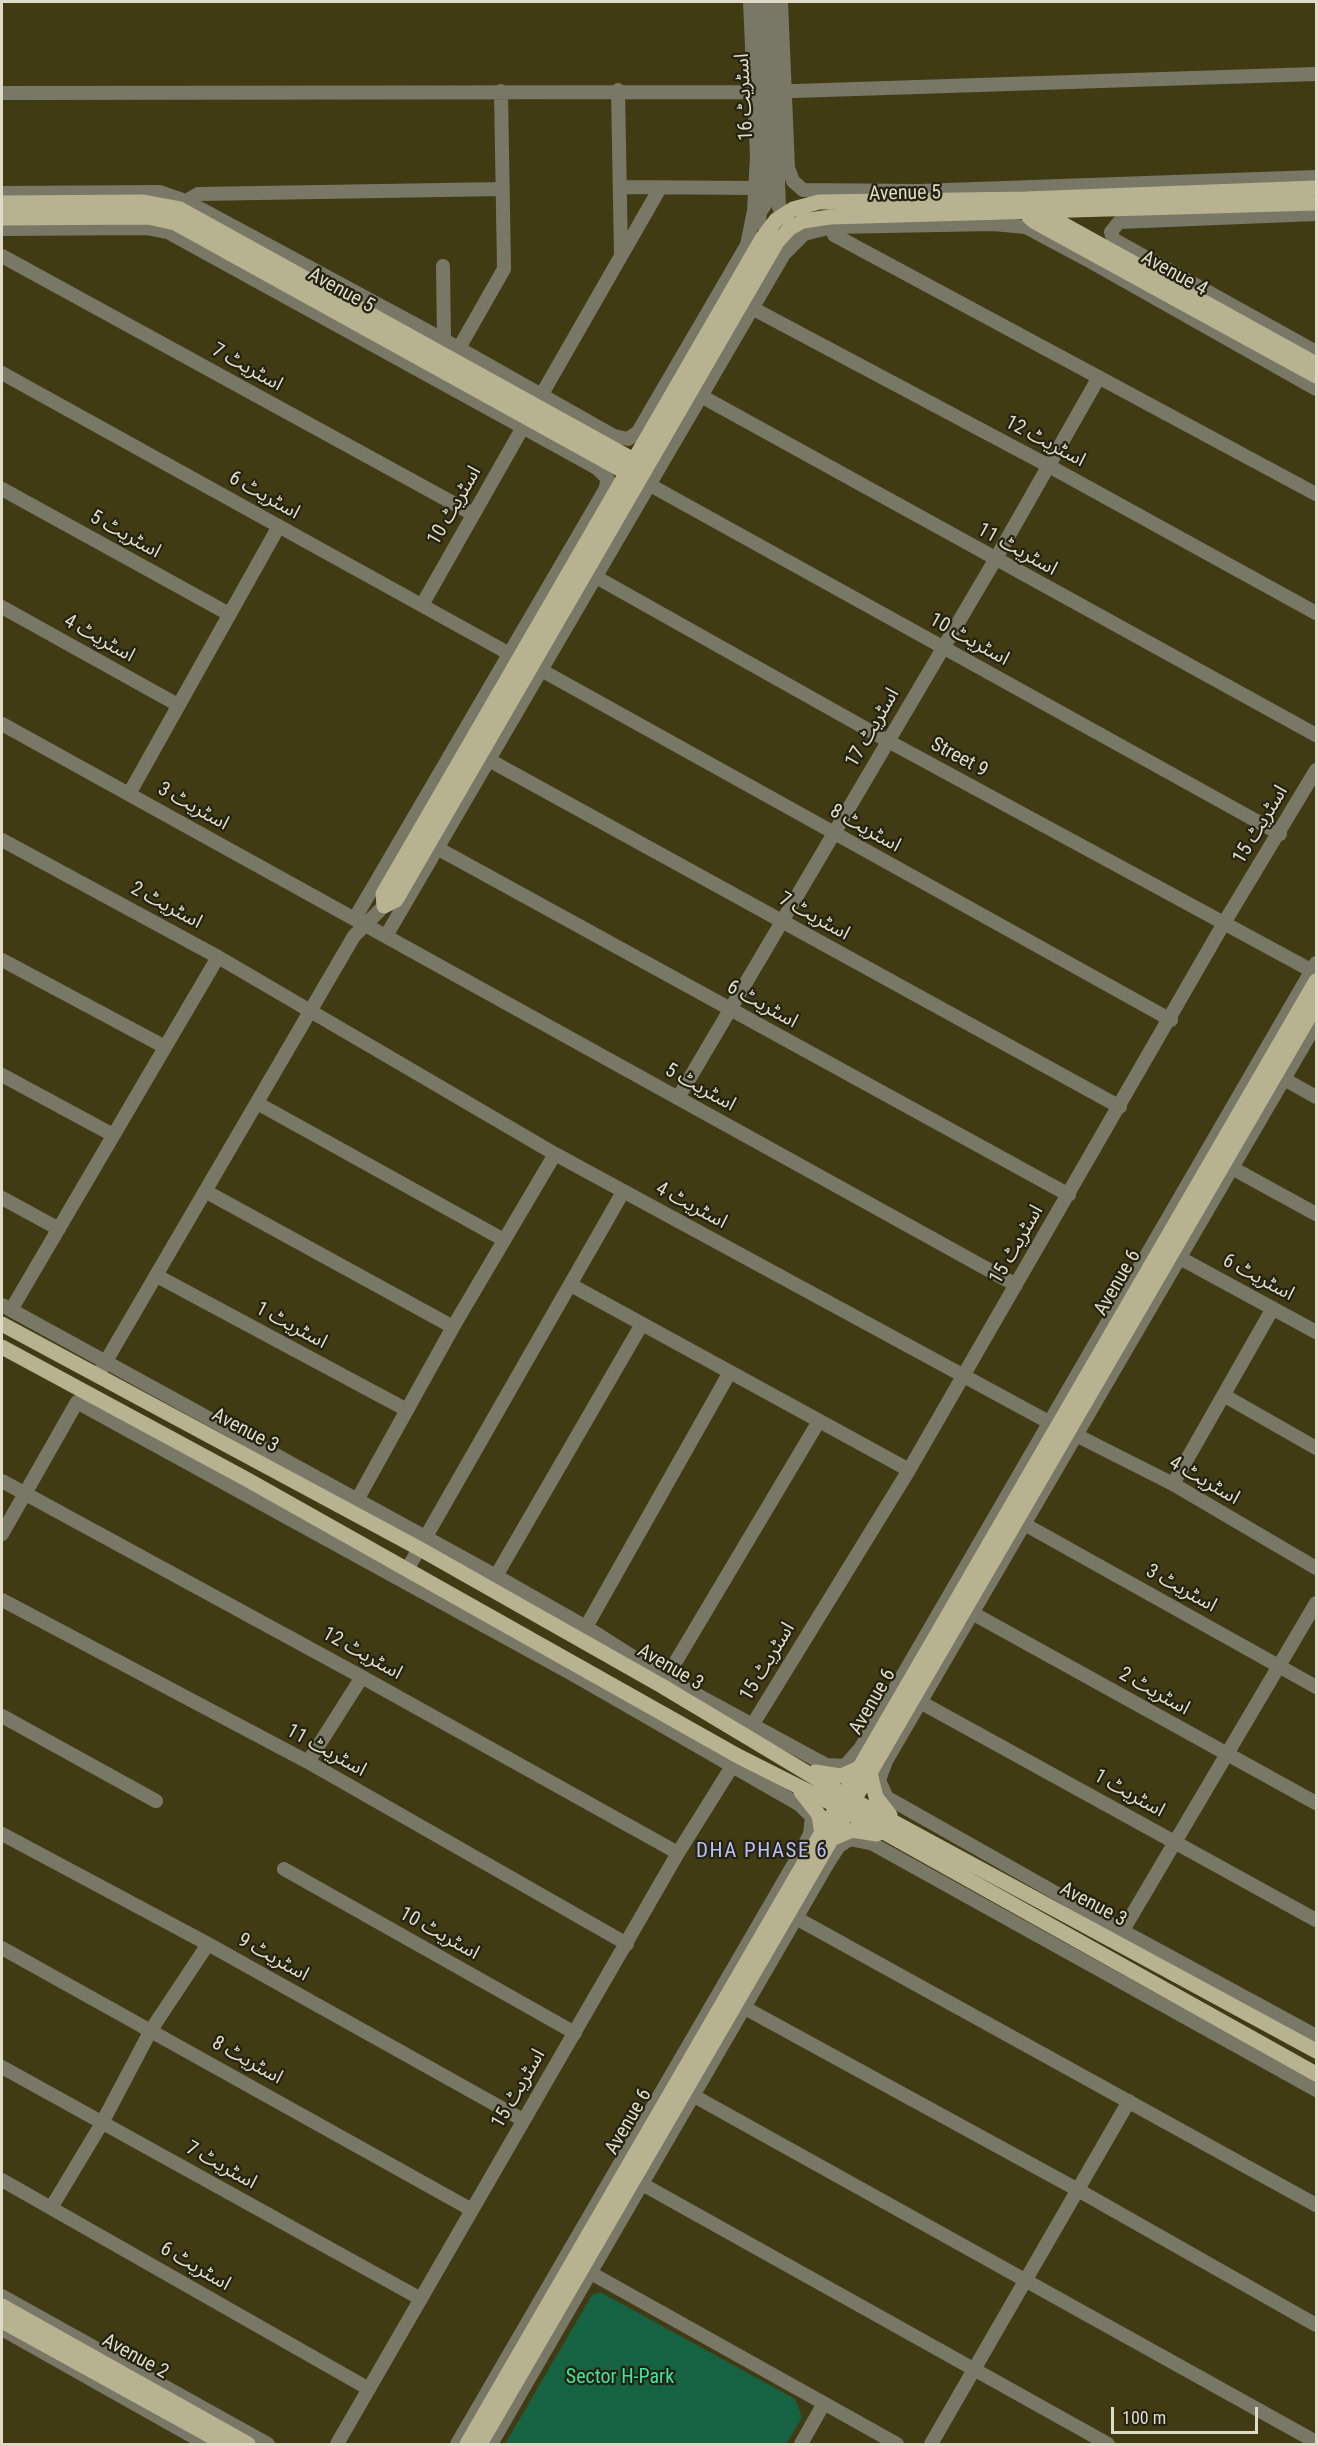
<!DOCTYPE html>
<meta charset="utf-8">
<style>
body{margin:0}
#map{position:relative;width:1318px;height:2446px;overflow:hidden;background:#413b14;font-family:"Roboto Condensed",sans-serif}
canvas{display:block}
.frame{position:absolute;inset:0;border:3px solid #dedbc6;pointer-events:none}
.scale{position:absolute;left:1111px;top:2407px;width:147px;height:27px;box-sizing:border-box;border:3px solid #dedbc6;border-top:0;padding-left:8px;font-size:18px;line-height:21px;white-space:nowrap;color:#dedbc6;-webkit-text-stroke:4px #242211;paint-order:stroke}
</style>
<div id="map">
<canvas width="1318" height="2446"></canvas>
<div class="frame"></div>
<div class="scale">100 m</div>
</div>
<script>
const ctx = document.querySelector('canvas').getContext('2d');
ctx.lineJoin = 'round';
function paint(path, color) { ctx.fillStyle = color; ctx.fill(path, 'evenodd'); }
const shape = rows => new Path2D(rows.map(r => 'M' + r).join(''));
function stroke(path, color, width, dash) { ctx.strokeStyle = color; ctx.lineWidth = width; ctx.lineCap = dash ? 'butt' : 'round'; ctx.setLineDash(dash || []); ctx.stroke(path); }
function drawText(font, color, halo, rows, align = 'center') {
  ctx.font = font + ' "Roboto Condensed","Noto Sans Arabic",sans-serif'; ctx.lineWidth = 4.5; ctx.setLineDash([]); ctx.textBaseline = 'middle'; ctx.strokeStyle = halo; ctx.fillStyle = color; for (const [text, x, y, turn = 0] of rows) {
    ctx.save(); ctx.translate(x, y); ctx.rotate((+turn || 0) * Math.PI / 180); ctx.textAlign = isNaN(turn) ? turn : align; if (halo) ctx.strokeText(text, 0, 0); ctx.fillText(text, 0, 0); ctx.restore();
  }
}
const green = shape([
 [600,2292,795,2399,802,2417,786,2444,505,2444,592,2295]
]);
const minor = shape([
 [771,2,779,207,787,225],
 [781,2,788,168,793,181,803,190,919,191,1316,177],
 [618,90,621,256],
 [2,93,764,92,1316,74],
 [620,187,756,188],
 [2,193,160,192,186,201,198,194,503,189],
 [186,201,444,340,614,436,628,439,638,432,747,245,754,211,757,156,750,2],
 [1316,214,1119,222,1111,232,1113,239,1316,352],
 [759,223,760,212,766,203,767,191,759,2],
 [832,227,993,224,1026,227,1086,259,1316,389],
 [2,229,147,228,168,232,597,468,608,479,605,490,355,918],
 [2,256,473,514],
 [443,266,444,340],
 [752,308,1049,466,1316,613],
 [459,348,504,269,501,91],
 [2,373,508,653],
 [542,394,660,188],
 [701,396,1316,735],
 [641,480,1280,834],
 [2,489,229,614],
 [587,572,888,741,1316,973],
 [422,605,523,427],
 [2,607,178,705],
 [541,670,1171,1020],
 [2,724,1016,1285],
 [489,760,1120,1107],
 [129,794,279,526],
 [2,840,218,957,555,1154,1056,1426],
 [437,848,1069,1195],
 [386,936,784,254,804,234,832,227,834,235,1316,494],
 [2,960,165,1047],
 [1316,1024,886,1761,879,1780,887,1798,895,1802,1123,1931,1316,2036],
 [2,1075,113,1135],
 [1284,1079,1316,1097],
 [678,1098,995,560,1099,377],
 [257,1103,504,1240],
 [1234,1169,1316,1214],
 [205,1191,453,1327],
 [2,1198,59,1229],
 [1180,1258,1316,1332],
 [157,1276,407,1410],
 [571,1285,909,1470],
 [2,1305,496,1576,586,1627,666,1678,826,1765,845,1766,860,1749,1316,963],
 [11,1310,218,957],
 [102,1368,354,936,384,906],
 [1225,1396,1316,1448],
 [1072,1433,1173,1484,1316,1568],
 [2,1481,362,1677,678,1853],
 [1173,1484,1273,1308],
 [357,1500,453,1327,555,1154],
 [1026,1525,1316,1687],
 [2,1534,77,1402,576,1676,800,1805,812,1817,810,1834,802,1850,457,2444],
 [408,1568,623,1192],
 [496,1576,642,1324],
 [2,1600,308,1762,627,1944],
 [974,1614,1316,1803],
 [586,1627,730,1372],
 [666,1678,819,1421],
 [922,1703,1316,1920],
 [2,1716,156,1801],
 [748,1732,909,1470,1224,923,1316,770],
 [308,1762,362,1677],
 [2,1834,208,1944,523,2120],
 [284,1869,575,2033],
 [796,1918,1316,2205],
 [1119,1937,1316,1603],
 [2,1948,472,2210],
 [745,2008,1078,2190,1316,2325],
 [2,2067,421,2299],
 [694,2096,1316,2442],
 [2,2180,369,2389],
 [642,2184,1108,2444],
 [51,2208,102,2123,151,2030,208,1944],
 [589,2272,897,2444],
 [2,2296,268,2444],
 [2,2329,206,2444],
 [337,2444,678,1853,736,1760],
 [491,2444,828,1863,839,1846,850,1839,871,1843,1316,2090],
 [801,2444,823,2405],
 [931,2444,1129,2101]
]);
const major = shape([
 [1316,188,1026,199,819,202,793,209,776,220,763,237,383,894,384,906,396,900,777,242,790,228,803,221,830,217,1316,203],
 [2,203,142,202,180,209,643,465],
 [1027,207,1029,217,1035,222,1316,376],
 [1047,207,1048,215,1054,219,1316,364],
 [2,218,148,217,175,223,634,477],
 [2,1324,420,1549,662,1686,844,1795,1316,2051],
 [2,1347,248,1480,738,1756,837,1806,1316,2074],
 [815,1772,841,1776,859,1768],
 [870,1773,876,1797,890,1815],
 [801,1792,819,1815,822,1834],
 [831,1839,852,1830,877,1834],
 [2,2306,248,2444],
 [2,2321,225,2444],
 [467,2444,1316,981],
 [480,2444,1316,1005]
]);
const streetNames = [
 ["اسٹریٹ 16",745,97,-93],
 ["Avenue 5",905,194,-1],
 ["Avenue 4",1174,274,29],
 ["Avenue 5",341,291,29],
 ["اسٹریٹ 7",247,368,29],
 ["اسٹریٹ 12",1045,442,28],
 ["اسٹریٹ 6",264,496,29],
 ["اسٹریٹ 10",455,506,-60],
 ["اسٹریٹ 5",125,535,29],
 ["اسٹریٹ 11",1017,550,29],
 ["اسٹریٹ 4",99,639,29],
 ["اسٹریٹ 10",969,640,29],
 ["اسٹریٹ 17",873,728,-60],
 ["Street 9",959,758,28],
 ["اسٹریٹ 3",193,807,29],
 ["اسٹریٹ 15",1261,825,-59],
 ["اسٹریٹ 8",865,829,29],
 ["اسٹریٹ 2",166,906,28],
 ["اسٹریٹ 7",814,917,29],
 ["اسٹریٹ 6",762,1005,29],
 ["اسٹریٹ 5",700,1088,29],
 ["اسٹریٹ 4",691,1206,28],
 ["اسٹریٹ 15",1017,1245,-60],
 ["اسٹریٹ 6",1258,1278,28],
 ["Avenue 6",1118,1283,-60],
 ["اسٹریٹ 1",291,1326,28],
 ["Avenue 3",245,1431,28],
 ["اسٹریٹ 4",1204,1481,30],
 ["اسٹریٹ 3",1181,1589,29],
 ["اسٹریٹ 12",362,1654,29],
 ["اسٹریٹ 15",768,1662,-59],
 ["Avenue 3",670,1668,30],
 ["اسٹریٹ 2",1154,1692,29],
 ["Avenue 6",873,1702,-60],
 ["اسٹریٹ 11",326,1751,29],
 ["اسٹریٹ 1",1129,1794,29],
 ["Avenue 3",1093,1905,28],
 ["اسٹریٹ 10",439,1934,29],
 ["اسٹریٹ 9",273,1958,29],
 ["اسٹریٹ 8",247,2061,29],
 ["اسٹریٹ 15",519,2089,-60],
 ["Avenue 6",629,2122,-60],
 ["اسٹریٹ 7",221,2166,29],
 ["اسٹریٹ 6",195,2267,30],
 ["Avenue 2",135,2357,29]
];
const parkNames = [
 ["Sector H-Park",620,2378]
];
const neighbourhoodNames = [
 ["DHA PHASE 6",762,1852]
];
paint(green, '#156342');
stroke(minor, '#797766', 14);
stroke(major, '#b7b28f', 15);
drawText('20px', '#dedbc6', '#242211', streetNames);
drawText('20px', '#41e49e', '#242211', parkNames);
ctx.letterSpacing = '1.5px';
drawText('21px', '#bbc0f9', '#242211', neighbourhoodNames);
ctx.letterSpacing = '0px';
</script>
